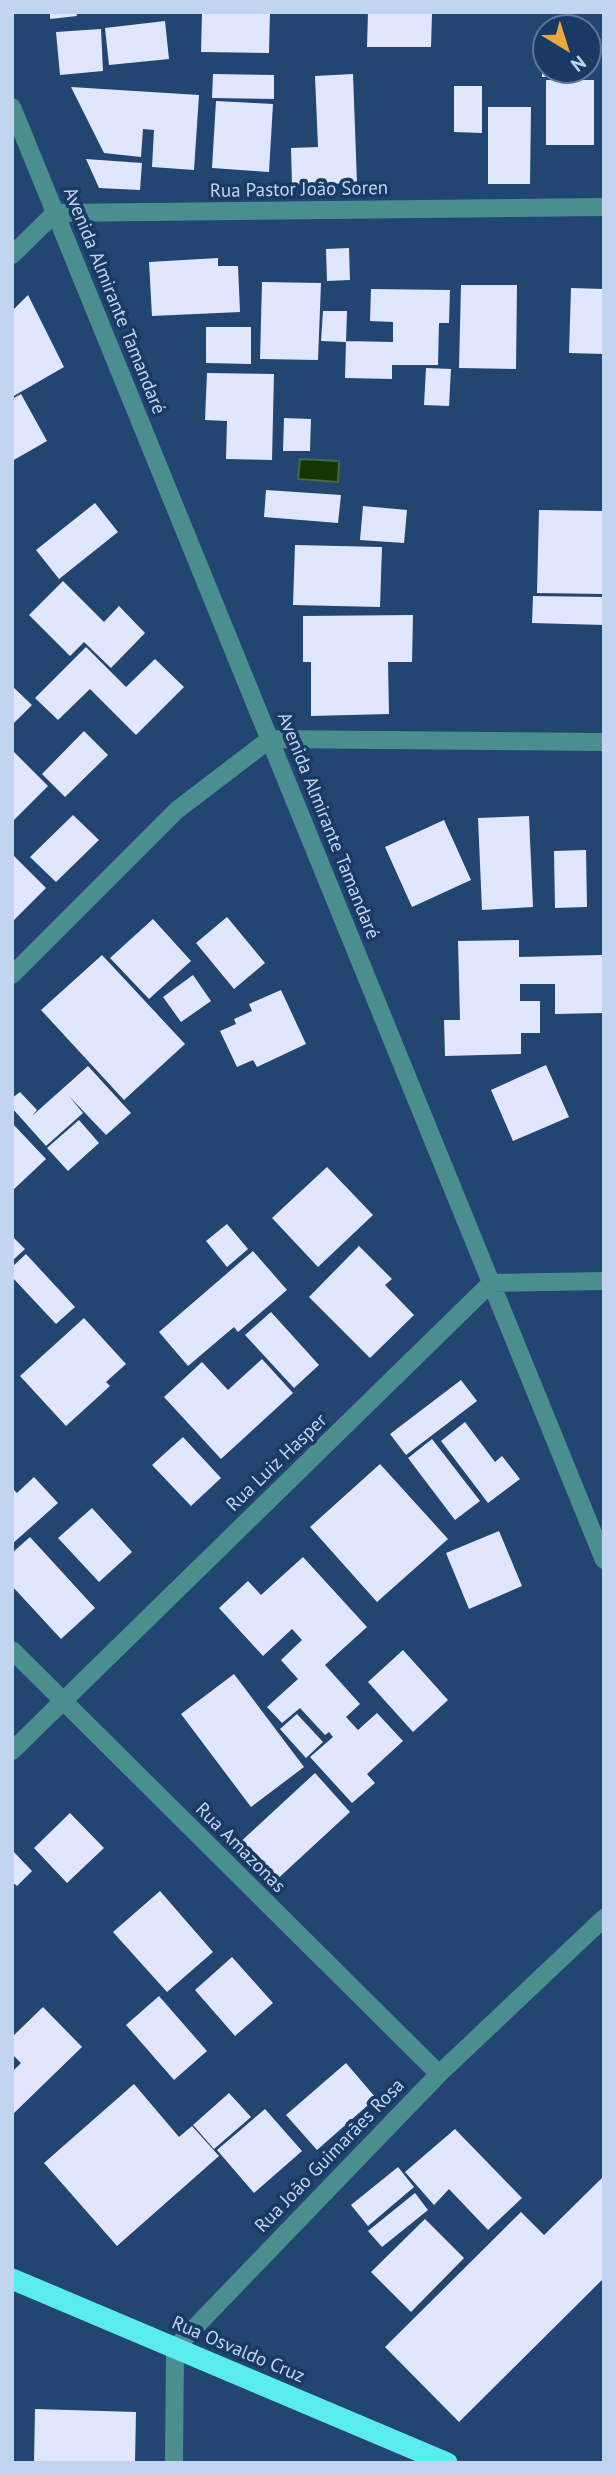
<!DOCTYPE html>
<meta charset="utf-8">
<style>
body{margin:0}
#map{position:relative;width:616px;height:2475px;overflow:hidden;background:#234571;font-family:"PT Sans",sans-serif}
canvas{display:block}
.frame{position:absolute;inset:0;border:14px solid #c2d5f0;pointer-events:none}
.north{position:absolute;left:532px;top:14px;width:70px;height:70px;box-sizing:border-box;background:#193a65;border:2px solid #5d789d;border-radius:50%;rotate:142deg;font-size:19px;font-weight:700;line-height:28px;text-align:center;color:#c2d5f0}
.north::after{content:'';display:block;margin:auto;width:24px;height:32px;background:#eba939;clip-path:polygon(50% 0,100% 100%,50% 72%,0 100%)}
</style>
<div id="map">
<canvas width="616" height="2475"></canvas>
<div class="frame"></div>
<div class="north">N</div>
</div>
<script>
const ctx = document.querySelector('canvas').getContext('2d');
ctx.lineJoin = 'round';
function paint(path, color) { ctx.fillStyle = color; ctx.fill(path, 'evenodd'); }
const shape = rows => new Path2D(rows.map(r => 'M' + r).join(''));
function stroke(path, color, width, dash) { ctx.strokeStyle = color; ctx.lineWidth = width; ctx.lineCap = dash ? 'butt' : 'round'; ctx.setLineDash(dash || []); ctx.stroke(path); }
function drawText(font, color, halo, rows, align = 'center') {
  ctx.font = font + ' "PT Sans",sans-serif'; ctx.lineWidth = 7; ctx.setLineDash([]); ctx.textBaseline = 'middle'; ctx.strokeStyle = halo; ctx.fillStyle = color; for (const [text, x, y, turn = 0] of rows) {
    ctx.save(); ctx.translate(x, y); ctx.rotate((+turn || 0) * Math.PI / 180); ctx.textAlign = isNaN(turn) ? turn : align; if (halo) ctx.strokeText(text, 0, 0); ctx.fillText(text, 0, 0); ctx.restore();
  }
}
const water = shape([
 [300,459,339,461,338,482,298,479,300,459]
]);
const building = shape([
 [50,12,76,12,77,16,50,19],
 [202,12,270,12,269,53,201,52],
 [368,12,432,14,431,47,367,47],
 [165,21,169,59,109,65,105,28],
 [101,29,103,71,60,75,56,32],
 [542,44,546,44,546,70,567,70,567,77,542,77],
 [213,74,274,75,274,99,212,98],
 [353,74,357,183,292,185,291,148,318,147,315,76],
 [546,80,594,80,594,145,546,145],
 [454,86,482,86,482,133,454,132],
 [71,87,199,95,194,170,152,167,154,130,143,129,141,157,104,153],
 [216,101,273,104,269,172,212,168],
 [488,107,531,107,530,184,488,184],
 [86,159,142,163,140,190,99,188],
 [349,248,350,280,327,281,326,249],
 [218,258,218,266,238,266,240,312,152,316,149,262],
 [262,282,321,283,318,360,260,359],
 [461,285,517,285,516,369,459,368],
 [571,288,604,289,604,354,569,353],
 [371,289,450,290,449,323,439,323,438,365,392,365,392,379,345,378,346,341,393,342,393,322,370,321],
 [28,295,64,367,12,397,12,311],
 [323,311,347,311,346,342,321,341],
 [206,327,251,327,251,364,206,363],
 [426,368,451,369,449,406,424,405],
 [207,373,274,374,272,460,226,459,227,421,205,420],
 [21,394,47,441,12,461,12,399],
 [284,418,311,419,310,451,283,451],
 [266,490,341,495,338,523,264,517],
 [95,503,118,532,59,579,36,550],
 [363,506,407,510,404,543,360,540],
 [539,510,604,511,604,594,537,593],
 [295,545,382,547,380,607,293,605],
 [63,581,104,622,119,606,145,633,111,668,84,642,70,656,29,615],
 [533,596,604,597,604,625,532,623],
 [413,615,412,662,388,662,389,714,311,716,311,662,303,662,303,616],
 [86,647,126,687,155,659,184,687,136,735,90,689,58,720,35,698],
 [12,686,32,705,12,725],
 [84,731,108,755,65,797,42,774],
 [12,750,48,786,12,822],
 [73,815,99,840,56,882,30,857],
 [529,816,533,907,482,910,478,818],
 [444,820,471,880,412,907,385,847],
 [586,850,587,907,555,908,554,851],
 [12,854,46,888,12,922],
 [227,917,265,963,234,989,196,943],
 [153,919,191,961,149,999,110,958],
 [519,940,519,957,602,955,603,1013,555,1014,555,984,520,984,520,1001,540,1001,540,1033,521,1033,521,1054,445,1056,444,1020,460,1020,458,941],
 [102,955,185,1044,124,1100,41,1010],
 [193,975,211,1001,181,1022,163,997],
 [281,990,306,1044,257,1067,253,1060,237,1067,220,1031,236,1024,234,1019,252,1011,249,1004],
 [546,1065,569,1117,513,1141,491,1090],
 [88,1066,131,1113,106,1135,68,1095,83,1113,46,1146,12,1108,12,1098,20,1092,37,1110,32,1116],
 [79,1120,99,1143,68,1171,47,1148],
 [12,1123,46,1159,12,1191],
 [327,1167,373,1215,318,1267,272,1218],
 [227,1224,248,1249,227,1267,206,1241],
 [12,1236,25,1249,12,1261],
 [359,1246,392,1279,385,1285,414,1315,370,1358,309,1297],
 [253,1251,287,1290,238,1332,234,1327,188,1366,159,1332],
 [26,1254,75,1307,56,1324,12,1277,12,1267],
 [271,1312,319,1365,294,1388,245,1335],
 [84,1318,126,1364,106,1382,110,1386,66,1426,20,1376],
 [262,1359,293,1393,221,1459,164,1397,202,1362,228,1390],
 [461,1380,477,1401,406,1455,390,1434],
 [465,1422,495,1462,502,1456,520,1479,488,1503,441,1441],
 [183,1437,221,1478,191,1506,152,1465],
 [432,1439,480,1501,455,1520,408,1458],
 [380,1464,448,1539,377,1602,310,1527],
 [34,1477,58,1503,12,1544,12,1488,17,1493],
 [92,1508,132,1552,99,1582,58,1538],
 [499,1531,522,1586,469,1609,446,1553],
 [30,1537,95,1608,61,1639,12,1586,12,1553],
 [303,1557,367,1627,325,1665,360,1704,346,1717,358,1730,377,1713,403,1741,367,1774,375,1783,352,1803,310,1757,333,1737,329,1732,325,1735,300,1708,282,1723,267,1707,298,1679,281,1660,302,1640,292,1629,263,1656,219,1608,248,1581,261,1595],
 [403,1650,448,1700,413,1732,368,1682],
 [234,1674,304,1767,251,1807,181,1714],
 [297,1714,323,1742,306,1758,280,1729],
 [315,1773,350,1812,272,1884,236,1846],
 [70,1813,104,1848,67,1883,34,1848],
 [12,1850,32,1871,17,1886,12,1882],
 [160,1891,213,1952,167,1992,113,1932],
 [232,1957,273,2003,235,2036,195,1990],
 [159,1996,207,2051,174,2080,126,2025],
 [43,2007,82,2047,12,2115,12,2072,21,2063,12,2054,12,2037],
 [346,2063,376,2098,317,2150,286,2115],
 [134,2084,179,2137,192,2126,219,2156,117,2246,44,2163],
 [229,2093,251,2117,214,2149,193,2125],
 [265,2109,302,2151,254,2193,217,2150],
 [455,2129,522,2198,488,2230,449,2189,434,2205,405,2172],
 [398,2167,414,2187,368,2226,351,2205],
 [604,2176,604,2278,459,2422,385,2347,521,2212,544,2235],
 [415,2193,428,2210,382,2247,368,2231],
 [425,2219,464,2258,411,2312,371,2272],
 [35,2409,136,2412,135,2463,34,2463]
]);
const minor = shape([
 [12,107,604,1560],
 [12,255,55,213,604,207],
 [12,975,177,810,270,739,604,742],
 [12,1650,439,2074],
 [12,1751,491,1283,604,1281],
 [174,2463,175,2348,439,2074,604,1918]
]);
const highway = shape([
 [12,2279,447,2463]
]);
const streetNames = [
 ["Rua Pastor João Soren",299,190,-1],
 ["Avenida Almirante Tamandaré",114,301,68],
 ["Avenida Almirante Tamandaré",328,826,68],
 ["Rua Luiz Hasper",277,1463,-44],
 ["Rua Amazonas",240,1848,45],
 ["Rua João Guimarães Rosa",330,2156,-46],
 ["Rua Osvaldo Cruz",238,2350,23]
];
paint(water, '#133700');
stroke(water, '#486648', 2);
paint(building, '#e1e6ff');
stroke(minor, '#4a8e8f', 18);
stroke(highway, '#59ebed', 21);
drawText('19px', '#c2d5f0', '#193a65', streetNames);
</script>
